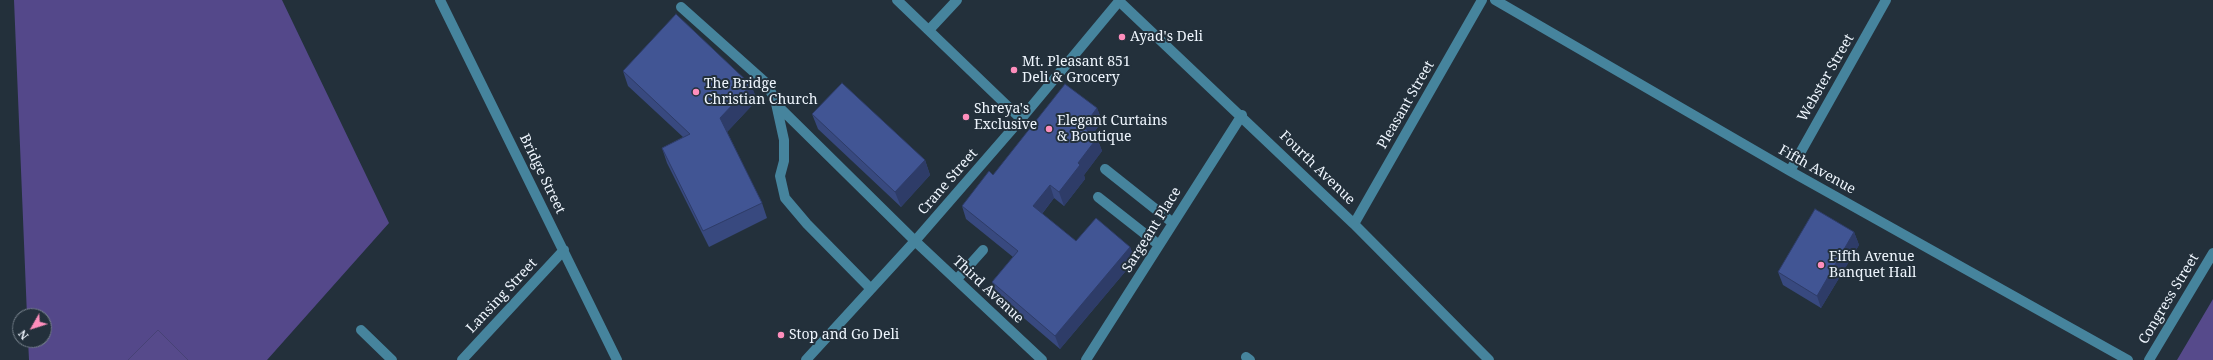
<!DOCTYPE html>
<style>
body{margin:0}
#map{position:relative;width:2213px;height:360px;overflow:hidden;background:#23303b;font-family:"Noto Serif",serif}
canvas{display:block}
.north{position:absolute;left:12px;top:308px;width:40px;height:40px;box-sizing:border-box;background:#23303b;border:1px solid #747f89;border-radius:50%;rotate:231deg;font-size:11px;font-weight:700;line-height:16px;text-align:center;color:#eef5fd}
.north::after{content:'';display:block;margin:auto;width:14px;height:18px;background:#fe8ebc;clip-path:polygon(50% 0,100% 100%,50% 72%,0 100%)}
</style>
<div id="map">
<canvas width="2213" height="360"></canvas>
<div class="north">N</div>
</div>
<script>
const ctx = document.querySelector('canvas').getContext('2d');
ctx.lineJoin = 'round';
function paint(path, color) { ctx.fillStyle = color; ctx.fill(path, 'evenodd'); }
const shape = rows => new Path2D(rows.map(r => 'M' + r).join(''));
function stroke(path, color, width, dash) { ctx.strokeStyle = color; ctx.lineWidth = width; ctx.lineCap = dash ? 'butt' : 'round'; ctx.setLineDash(dash || []); ctx.stroke(path); }
function drawText(font, color, halo, rows, align = 'center') {
  ctx.font = font + ' "Noto Serif",serif'; ctx.lineWidth = 4; ctx.setLineDash([]); ctx.textBaseline = 'middle'; ctx.strokeStyle = halo; ctx.fillStyle = color; for (const [text, x, y, turn = 0] of rows) {
    ctx.save(); ctx.translate(x, y); ctx.rotate((+turn || 0) * Math.PI / 180); ctx.textAlign = isNaN(turn) ? turn : align; if (halo) ctx.strokeText(text, 0, 0); ctx.fillText(text, 0, 0); ctx.restore();
  }
}
const green = shape([
 [2213,299,2213,360,2177,360],
 [158,330,188,360,128,360]
]);
const forest = shape([
 [14,0,282,0,389,223,267,360,188,360,158,330,128,360,29,360,28,340,44,340,44,316,27,316]
]);
const minor = shape([
 [440,0,617,360],
 [897,0,1021,119],
 [1495,0,1790,171,2128,360],
 [1119,1,1354,224,1489,360],
 [681,7,765,82,775,99,784,140,784,161,780,176,785,198,807,224,871,289],
 [929,30,957,0],
 [777,105,915,241,1042,360],
 [1105,169,1173,223],
 [1790,171,1886,0],
 [1098,197,1159,245],
 [1354,224,1482,0],
 [957,279,983,250],
 [361,330,392,360],
 [1246,357,1250,360],
 [462,360,564,250],
 [806,360,915,241,1021,119,1120,0],
 [1086,360,1242,115],
 [2149,360,2213,253]
]);
const wall = shape([
 [623,71,751,85,757,100,727,132,762,203,767,218,709,247,667,163,662,148,683,137,628,86],
 [1097,108,1102,121,1093,134,1097,138,1102,151,1084,175,1085,179,1064,206,1054,198,1042,214,1076,241,1130,247,1135,260,1060,349,997,295,992,282,1013,257,966,219,962,206,993,175],
 [812,114,925,160,930,175,901,207,818,129],
 [1854,232,1859,245,1821,308,1783,285,1778,272]
]);
const shadedWall = shape([
 [751,85,757,100,726,133,720,118],
 [1097,108,1102,121,1088,140,1083,127],
 [1097,138,1102,151,1084,175,1085,179,1064,206,1059,192,1078,163],
 [925,160,930,175,901,207,895,192],
 [1050,185,1054,198,1037,220,1033,206],
 [1854,232,1859,245,1821,308,1817,296],
 [1130,247,1135,260,1060,349,1055,336]
]);
const building = shape([
 [676,14,751,85,720,118,762,203,703,231,662,148,690,134,623,71,676,14],
 [842,83,925,160,895,192,812,114,842,83],
 [1065,84,1097,108,1083,127,1097,138,1078,163,1080,165,1059,192,1050,185,1033,206,1076,241,1096,218,1130,247,1055,336,992,282,1018,251,962,206,989,171,993,175,1065,84],
 [1815,209,1854,232,1817,296,1778,272,1815,209]
]);
const markers = [
 [1122,37,4,"#fe8ebc"],
 [1014,70,4,"#fe8ebc"],
 [696,92,4,"#fe8ebc"],
 [966,117,4,"#fe8ebc"],
 [1049,129,4,"#fe8ebc"],
 [1821,265,4,"#fe8ebc"],
 [781,335,4,"#fe8ebc"]
];
const poiNames = [
 ["Ayad's Deli",1130,37],
 ["Mt. Pleasant 851",1022,62],
 ["Deli & Grocery",1022,78],
 ["The Bridge",704,84],
 ["Christian Church",704,100],
 ["Shreya's",974,109],
 ["Exclusive",974,125],
 ["Elegant Curtains",1057,121],
 ["& Boutique",1057,137],
 ["Fifth Avenue",1829,257],
 ["Banquet Hall",1829,273],
 ["Stop and Go Deli",789,335]
];
const streetNames = [
 ["Webster Street",1826,78,-60],
 ["Pleasant Street",1406,105,-60],
 ["Fourth Avenue",1317,168,44],
 ["Fifth Avenue",1817,170,29],
 ["Bridge Street",542,174,64],
 ["Crane Street",948,182,-49],
 ["Sargeant Place",1152,230,-58],
 ["Third Avenue",988,290,43],
 ["Lansing Street",502,296,-47],
 ["Congress Street",2169,299,-59]
];
paint(green, '#564a8b');
paint(forest, '#54488a');
stroke(minor, '#46849d', 10);
paint(wall, '#38497f');
paint(shadedWall, '#2e3c68');
paint(building, '#415594');
stroke(building, '#2e3c68', 1);
for (const [x, y, r, color] of markers) { const dot = new Path2D(); dot.arc(x, y, r, 0, 2 * Math.PI); ctx.fillStyle = color; ctx.fill(dot); stroke(dot, '#23303b', 1.5); }
drawText('14px', '#eef5fd', '#23303b', poiNames, 'left');
drawText('14px', '#eef5fd', '#23303b', streetNames);
</script>
